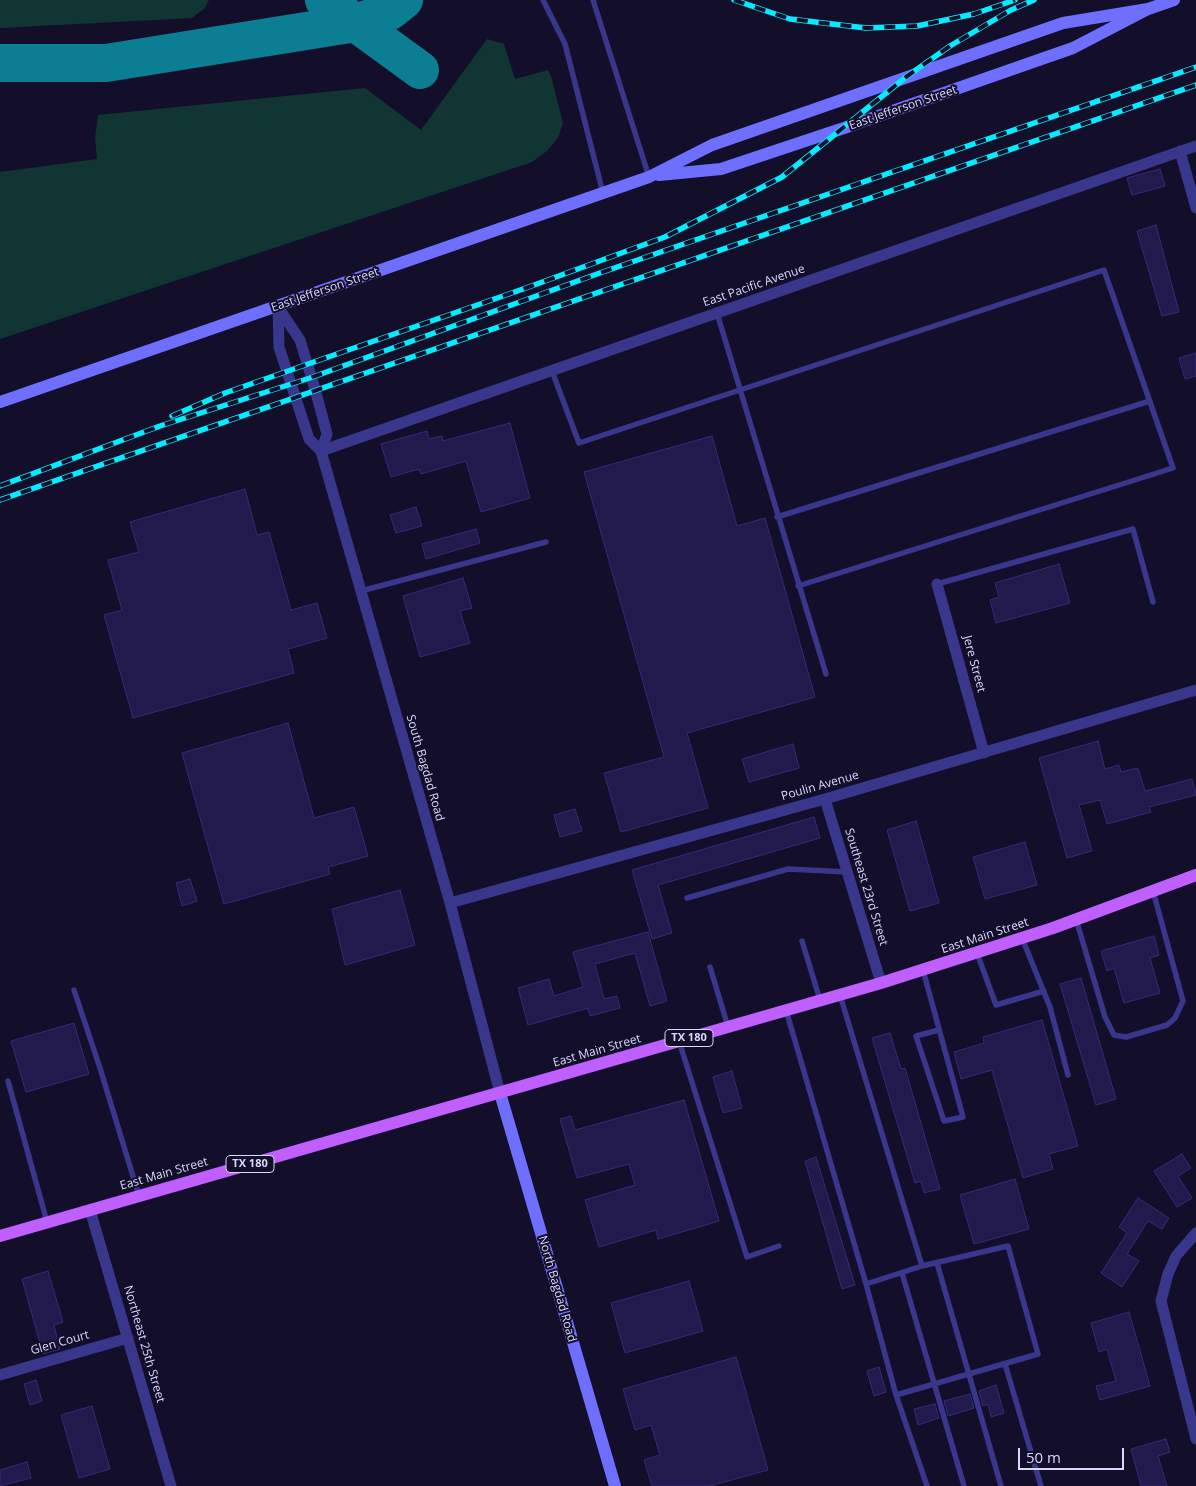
<!DOCTYPE html>
<style>
body{margin:0}
#map{position:relative;width:1196px;height:1486px;overflow:hidden;background:#130f2a;font-family:"Open Sans",sans-serif}
canvas{display:block}
.scale{position:absolute;left:1018px;top:1448px;width:106px;height:22px;box-sizing:border-box;border:2px solid #dbd8ff;border-top:0;padding-left:6px;font-size:15px;line-height:18px;white-space:nowrap;color:#dbd8ff;-webkit-text-stroke:4px #130f2a;paint-order:stroke}
</style>
<div id="map">
<canvas width="1196" height="1486"></canvas>
<div class="scale">50 m</div>
</div>
<script>
const ctx = document.querySelector('canvas').getContext('2d');
ctx.lineJoin = 'round';
function paint(path, color) { ctx.fillStyle = color; ctx.fill(path, 'evenodd'); }
const shape = rows => new Path2D(rows.map(r => 'M' + r).join(''));
function stroke(path, color, width, dash) { ctx.strokeStyle = color; ctx.lineWidth = width; ctx.lineCap = dash ? 'butt' : 'round'; ctx.setLineDash(dash || []); ctx.stroke(path); }
function drawText(font, color, halo, rows, align = 'center') {
  ctx.font = font + ' "Open Sans",sans-serif'; ctx.lineWidth = 4; ctx.setLineDash([]); ctx.textBaseline = 'middle'; ctx.strokeStyle = halo; ctx.fillStyle = color; for (const [text, x, y, turn = 0] of rows) {
    ctx.save(); ctx.translate(x, y); ctx.rotate((+turn || 0) * Math.PI / 180); ctx.textAlign = isNaN(turn) ? turn : align; if (halo) ctx.strokeText(text, 0, 0); ctx.fillText(text, 0, 0); ctx.restore();
  }
}
const green = shape([
 [0,0,209,0,205,8,192,18,0,28],
 [487,39,504,44,515,79,548,70,551,76,563,123,558,138,547,151,532,162,0,339,0,172,97,159,95,138,98,115,365,88,421,130]
]);
const taxiway = shape([
 [324,0,420,70],
 [0,63,106,63,356,23,390,11,404,0]
]);
const building = shape([
 [1160,169,1165,186,1132,195,1127,178,1160,169],
 [1156,225,1179,312,1162,316,1137,231,1156,225],
 [1196,353,1196,376,1185,379,1179,358,1196,353],
 [510,423,530,498,481,512,466,461,421,474,419,469,391,477,381,444,427,431,429,439,442,436,443,441,510,423],
 [712,436,737,526,765,518,815,697,687,733,708,808,621,832,604,773,664,757,584,472,712,436],
 [245,489,257,535,269,532,291,610,317,603,327,638,288,649,294,673,133,718,104,615,122,610,108,560,139,552,130,522,245,489],
 [416,507,422,526,396,533,390,515,416,507],
 [476,529,480,543,426,559,422,544,476,529],
 [1059,564,1070,603,996,623,990,600,999,597,995,583,1059,564],
 [463,578,472,608,460,611,470,643,420,657,403,596,463,578],
 [288,723,314,818,354,807,368,856,328,867,330,874,224,904,182,753,288,723],
 [1098,741,1105,769,1119,765,1121,772,1138,768,1145,791,1192,779,1196,795,1149,807,1151,812,1107,824,1100,800,1079,805,1092,851,1067,858,1039,758,1098,741],
 [793,744,799,768,749,782,742,759,793,744],
 [575,809,582,831,560,837,554,815,575,809],
 [814,817,820,838,658,885,672,933,652,939,632,870,814,817],
 [916,821,939,903,910,911,887,830,916,821],
 [1025,842,1037,885,985,899,973,857,1025,842],
 [190,879,197,901,182,906,176,883,190,879],
 [400,890,415,945,345,965,332,909,400,890],
 [648,932,667,1001,650,1006,635,953,595,964,604,999,617,996,620,1008,590,1016,588,1008,528,1025,518,988,549,979,554,996,583,987,573,952,648,932],
 [1154,936,1159,955,1150,958,1160,993,1124,1003,1114,968,1107,971,1101,951,1154,936],
 [1081,978,1116,1099,1096,1105,1060,984,1081,978],
 [1042,1020,1078,1146,1049,1154,1053,1169,1023,1178,992,1070,961,1079,954,1052,984,1043,983,1037,1042,1020],
 [74,1023,89,1074,26,1092,11,1041,74,1023],
 [890,1033,901,1069,905,1068,940,1189,924,1193,921,1181,915,1183,872,1038,890,1033],
 [732,1071,742,1108,723,1113,713,1077,732,1071],
 [684,1100,719,1221,658,1239,656,1230,599,1247,585,1200,635,1185,629,1164,577,1178,560,1119,571,1116,575,1130,684,1100],
 [1182,1154,1191,1168,1178,1176,1192,1198,1177,1207,1154,1171,1182,1154],
 [816,1157,855,1285,842,1289,805,1161,816,1157],
 [1015,1179,1029,1229,974,1244,960,1195,1015,1179],
 [1138,1198,1169,1218,1162,1229,1148,1221,1127,1254,1139,1261,1122,1287,1101,1273,1127,1233,1119,1227,1138,1198],
 [48,1271,63,1322,54,1325,60,1349,43,1354,22,1279,48,1271],
 [689,1281,703,1331,625,1353,611,1303,689,1281],
 [1129,1312,1150,1386,1100,1400,1096,1386,1116,1381,1107,1349,1099,1352,1091,1323,1129,1312],
 [736,1357,768,1470,710,1486,652,1486,644,1460,660,1455,651,1425,635,1430,623,1389,736,1357],
 [879,1367,886,1392,874,1396,867,1371,879,1367],
 [36,1380,42,1401,30,1405,24,1384,36,1380],
 [996,1385,1004,1413,991,1417,988,1404,983,1406,979,1391,996,1385],
 [970,1394,974,1408,948,1416,944,1401,970,1394],
 [935,1404,939,1418,918,1425,914,1409,935,1404],
 [92,1406,110,1469,79,1478,61,1415,92,1406],
 [1166,1439,1170,1452,1158,1456,1167,1486,1141,1486,1131,1449,1166,1439],
 [27,1462,31,1478,0,1486,0,1470,27,1462]
]);
const lane = shape([
 [543,0,565,44,603,193],
 [593,0,649,177],
 [717,313,826,674],
 [552,371,579,443,1104,270,1173,468,798,586],
 [777,517,1150,401],
 [937,584,1133,529,1153,602],
 [361,591,546,542],
 [687,898,788,869,848,872],
 [1076,919,1105,1017,1114,1035,1126,1037,1167,1025,1175,1018,1183,1001,1153,891],
 [1022,938,1050,1007,1068,1075],
 [802,941,820,1000],
 [977,953,996,1005,1044,991],
 [710,967,728,1027],
 [923,970,963,1117,944,1121,916,1036,939,1030],
 [74,990,100,1068,139,1196],
 [840,995,922,1266,1008,1246,1038,1354,896,1395,927,1486],
 [786,1010,866,1284,896,1395],
 [679,1041,747,1257,779,1246],
 [8,1081,47,1222],
 [937,1263,1001,1486],
 [902,1273,964,1486],
 [866,1284,922,1266],
 [1005,1364,1041,1486]
]);
const street = shape([
 [1180,151,1196,208],
 [278,307,279,347,309,439,321,451,450,903,500,1093],
 [278,307,300,340,315,389,327,434,321,451],
 [321,451,1196,146],
 [937,584,984,753],
 [825,799,881,983],
 [450,903,825,799,1196,690],
 [90,1210,171,1486],
 [1196,1233,1176,1256,1168,1274,1161,1301,1196,1439],
 [0,1375,128,1338]
]);
const secondary = shape([
 [659,175,721,169,844,128,1073,48,1148,9,1174,0],
 [0,402,649,177,712,145,1063,23,1148,9],
 [500,1093,615,1486]
]);
const primary = shape([
 [0,1236,881,983,1053,928,1196,875]
]);
const rail = shape([
 [734,0,790,19,866,28,917,26,974,14,1015,0],
 [172,416,225,393,526,288,665,237,782,177,906,77,950,46,1011,10,1034,0],
 [0,486,160,426,310,378,597,274,1196,67],
 [0,500,1196,85]
]);
const shields = [
 [689,1038,48],
 [250,1164,48]
];
const shieldNames = [
 ["TX 180",689,1038],
 ["TX 180",250,1164]
];
const streetNames = [
 ["East Jefferson Street",903,108,-19],
 ["East Pacific Avenue",754,286,-19],
 ["East Jefferson Street",325,290,-19],
 ["Jere Street",974,664,75],
 ["South Bagdad Road",425,768,74],
 ["Poulin Avenue",820,786,-16],
 ["Southeast 23rd Street",866,887,73],
 ["East Main Street",985,936,-18],
 ["East Main Street",597,1051,-16],
 ["East Main Street",164,1174,-16],
 ["North Bagdad Road",557,1289,74],
 ["Glen Court",60,1343,-16],
 ["Northeast 25th Street",144,1344,74]
];
paint(green, '#113533');
stroke(taxiway, '#0c7e94', 38);
paint(building, '#22194c');
stroke(building, '#382a7a', 1);
stroke(lane, '#38378c', 5.5);
stroke(street, '#38378c', 11);
stroke(secondary, '#6f6fff', 12);
stroke(primary, '#bf5fff', 12);
stroke(rail, '#04ecff', 5.5);
stroke(rail, '#130f2a', 4, [11]);
for (const [x, y, w] of shields) { const box = new Path2D(); box.roundRect(x - w / 2, y - 8.5, w, 17, 4); ctx.fillStyle = '#130f2a'; ctx.fill(box); stroke(box, '#dbd8ff', 1); }
drawText('bold 11px', '#dbd8ff', null, shieldNames);
drawText('12px', '#dbd8ff', '#130f2a', streetNames);
</script>
